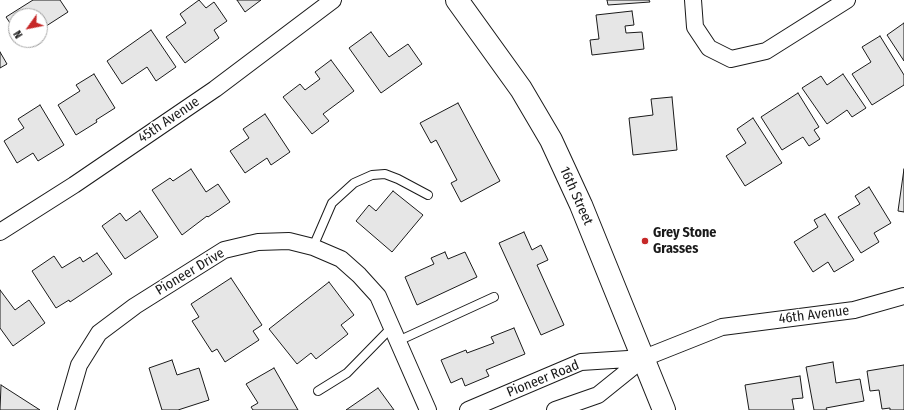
<!DOCTYPE html>
<style>
body{margin:0}
#map{position:relative;width:904px;height:410px;overflow:hidden;background:#fff;font-family:"Fira Sans Condensed",sans-serif}
canvas{display:block}
.north{position:absolute;left:8px;top:8px;width:40px;height:40px;box-sizing:border-box;background:#fff;border:1px solid #a3a3a3;border-radius:50%;rotate:237deg;font-size:11px;font-weight:700;line-height:16px;text-align:center;color:#1a1a1a}
.north::after{content:'';display:block;margin:auto;width:14px;height:18px;background:#c62828;clip-path:polygon(50% 0,100% 100%,50% 72%,0 100%)}
</style>
<div id="map">
<canvas width="904" height="410"></canvas>
<div class="north">N</div>
</div>
<script>
const ctx = document.querySelector('canvas').getContext('2d');
ctx.lineJoin = 'round';
function paint(path, color) { ctx.fillStyle = color; ctx.fill(path, 'evenodd'); }
const shape = rows => new Path2D(rows.map(r => 'M' + r).join(''));
function stroke(path, color, width, dash) { ctx.strokeStyle = color; ctx.lineWidth = width; ctx.lineCap = dash ? 'butt' : 'round'; ctx.setLineDash(dash || []); ctx.stroke(path); }
function drawText(font, color, halo, rows, align = 'center') {
  ctx.font = font + ' "Fira Sans Condensed",sans-serif'; ctx.lineWidth = 3; ctx.setLineDash([]); ctx.textBaseline = 'middle'; ctx.strokeStyle = halo; ctx.fillStyle = color; for (const [text, x, y, turn = 0] of rows) {
    ctx.save(); ctx.translate(x, y); ctx.rotate((+turn || 0) * Math.PI / 180); ctx.textAlign = isNaN(turn) ? turn : align; if (halo) ctx.strokeText(text, 0, 0); ctx.fillText(text, 0, 0); ctx.restore();
  }
}
const building = shape([
 [33,0,60,0,68,12,40,30,40,16,16,16,16,32,6,17,33,0],
 [199,0,206,8,214,2,227,21,214,30,219,38,185,63,166,37,186,23,180,14,199,0],
 [237,0,261,0,245,12,237,0],
 [607,0,649,0,650,2,608,5,607,0],
 [632,11,634,25,625,26,626,33,642,32,644,49,592,55,590,40,599,39,596,15,632,11],
 [904,23,904,61,887,35,904,23],
 [151,30,176,67,156,81,147,67,122,84,107,61,151,30],
 [371,32,389,57,408,44,422,64,381,93,349,48,371,32],
 [880,36,904,75,904,85,872,105,852,74,871,62,862,47,880,36],
 [0,52,7,64,0,68,0,52],
 [331,60,354,91,323,114,329,121,312,134,283,97,300,84,305,90,320,79,315,72,331,60],
 [94,74,115,108,96,120,97,122,76,135,58,105,80,91,76,85,94,74],
 [843,74,866,108,852,117,847,110,827,124,802,88,821,76,827,85,843,74],
 [798,93,819,127,814,130,820,139,809,146,803,137,782,150,761,117,798,93],
 [672,97,677,150,633,155,629,118,653,115,651,99,672,97],
 [458,103,500,181,461,202,451,183,457,180,436,140,431,143,420,123,458,103],
 [40,105,64,145,38,161,33,153,17,163,4,141,24,128,18,119,40,105],
 [265,114,290,152,271,165,267,158,245,173,230,151,249,138,243,129,265,114],
 [753,118,782,163,745,186,726,156,746,143,737,129,753,118],
 [191,169,206,192,218,184,230,202,208,217,207,216,182,235,152,190,170,178,173,181,191,169],
 [904,169,904,212,898,211,904,169],
 [869,187,891,223,874,233,879,242,861,253,838,217,860,204,855,196,869,187],
 [393,191,423,215,392,252,356,221,369,205,376,211,393,191],
 [140,211,158,237,125,259,102,226,120,213,126,221,140,211],
 [825,214,854,260,834,272,828,262,813,272,794,242,818,227,814,220,825,214],
 [524,232,532,250,541,245,548,260,537,265,564,325,541,335,499,243,524,232],
 [445,252,448,259,465,252,477,277,417,305,405,277,434,264,431,258,445,252],
 [97,253,112,274,70,302,69,300,56,308,32,271,54,256,62,268,80,257,83,262,97,253],
 [231,278,262,325,253,331,259,340,225,362,217,349,212,352,192,321,199,317,191,304,231,278],
 [329,282,354,315,341,325,348,334,316,359,311,353,297,364,269,329,329,282],
 [0,290,15,310,29,300,45,323,13,346,0,328,0,290],
 [514,328,525,354,486,370,489,376,465,386,462,378,451,383,441,360,466,350,467,353,494,343,491,337,514,328],
 [172,360,177,375,199,368,209,400,178,410,162,410,149,368,172,360],
 [833,362,836,383,860,379,864,401,826,408,827,410,814,410,806,367,833,362],
 [904,365,904,410,890,410,890,408,882,409,879,390,870,391,867,371,904,365],
 [274,368,298,410,253,410,251,407,258,403,246,384,274,368],
 [800,376,803,398,792,399,794,410,749,410,745,385,800,376],
 [1,385,40,410,0,410,1,385],
 [378,388,394,410,346,410,378,388]
]);
const service = shape([
 [313,247,332,203,354,183,372,175,385,174,398,179,428,195],
 [398,341,494,297],
 [318,391,347,373,392,327]
]);
const minor = shape([
 [693,0,695,27,709,48,731,59,766,51,847,0],
 [0,232,74,185,215,89,333,0],
 [66,410,79,365,99,333,135,306,224,250,258,242,289,241,313,247,341,259,359,275,378,296,428,410],
 [468,410,581,362,644,358],
 [555,410,598,395,644,358,722,327,854,310,904,296]
]);
const secondary = shape([
 [457,0,521,89,551,140,581,205,664,410]
]);
const markers = [
 [645,241,4,"#c62828"]
];
const streetNames = [
 ["45th Avenue",169,120,-34],
 ["16th Street",576,196,66],
 ["Pioneer Drive",190,272,-31],
 ["46th Avenue",814,315,-7],
 ["Pioneer Road",543,379,-22]
];
const poiNames = [
 ["Grey Stone",653,233],
 ["Grasses",653,249]
];
paint(building, '#e6e6e6');
stroke(building, '#1a1a1a', 1);
stroke(service, '#1a1a1a', 10);
stroke(minor, '#1a1a1a', 18);
stroke(secondary, '#1a1a1a', 24);
stroke(service, '#fff', 8);
stroke(minor, '#fff', 16);
stroke(secondary, '#fff', 22);
for (const [x, y, r, color] of markers) { const dot = new Path2D(); dot.arc(x, y, r, 0, 2 * Math.PI); ctx.fillStyle = color; ctx.fill(dot); stroke(dot, '#fff', 1.5); }
drawText('14px', '#1a1a1a', '#fff', streetNames);
drawText('bold 14px', '#1a1a1a', '#fff', poiNames, 'left');
</script>
